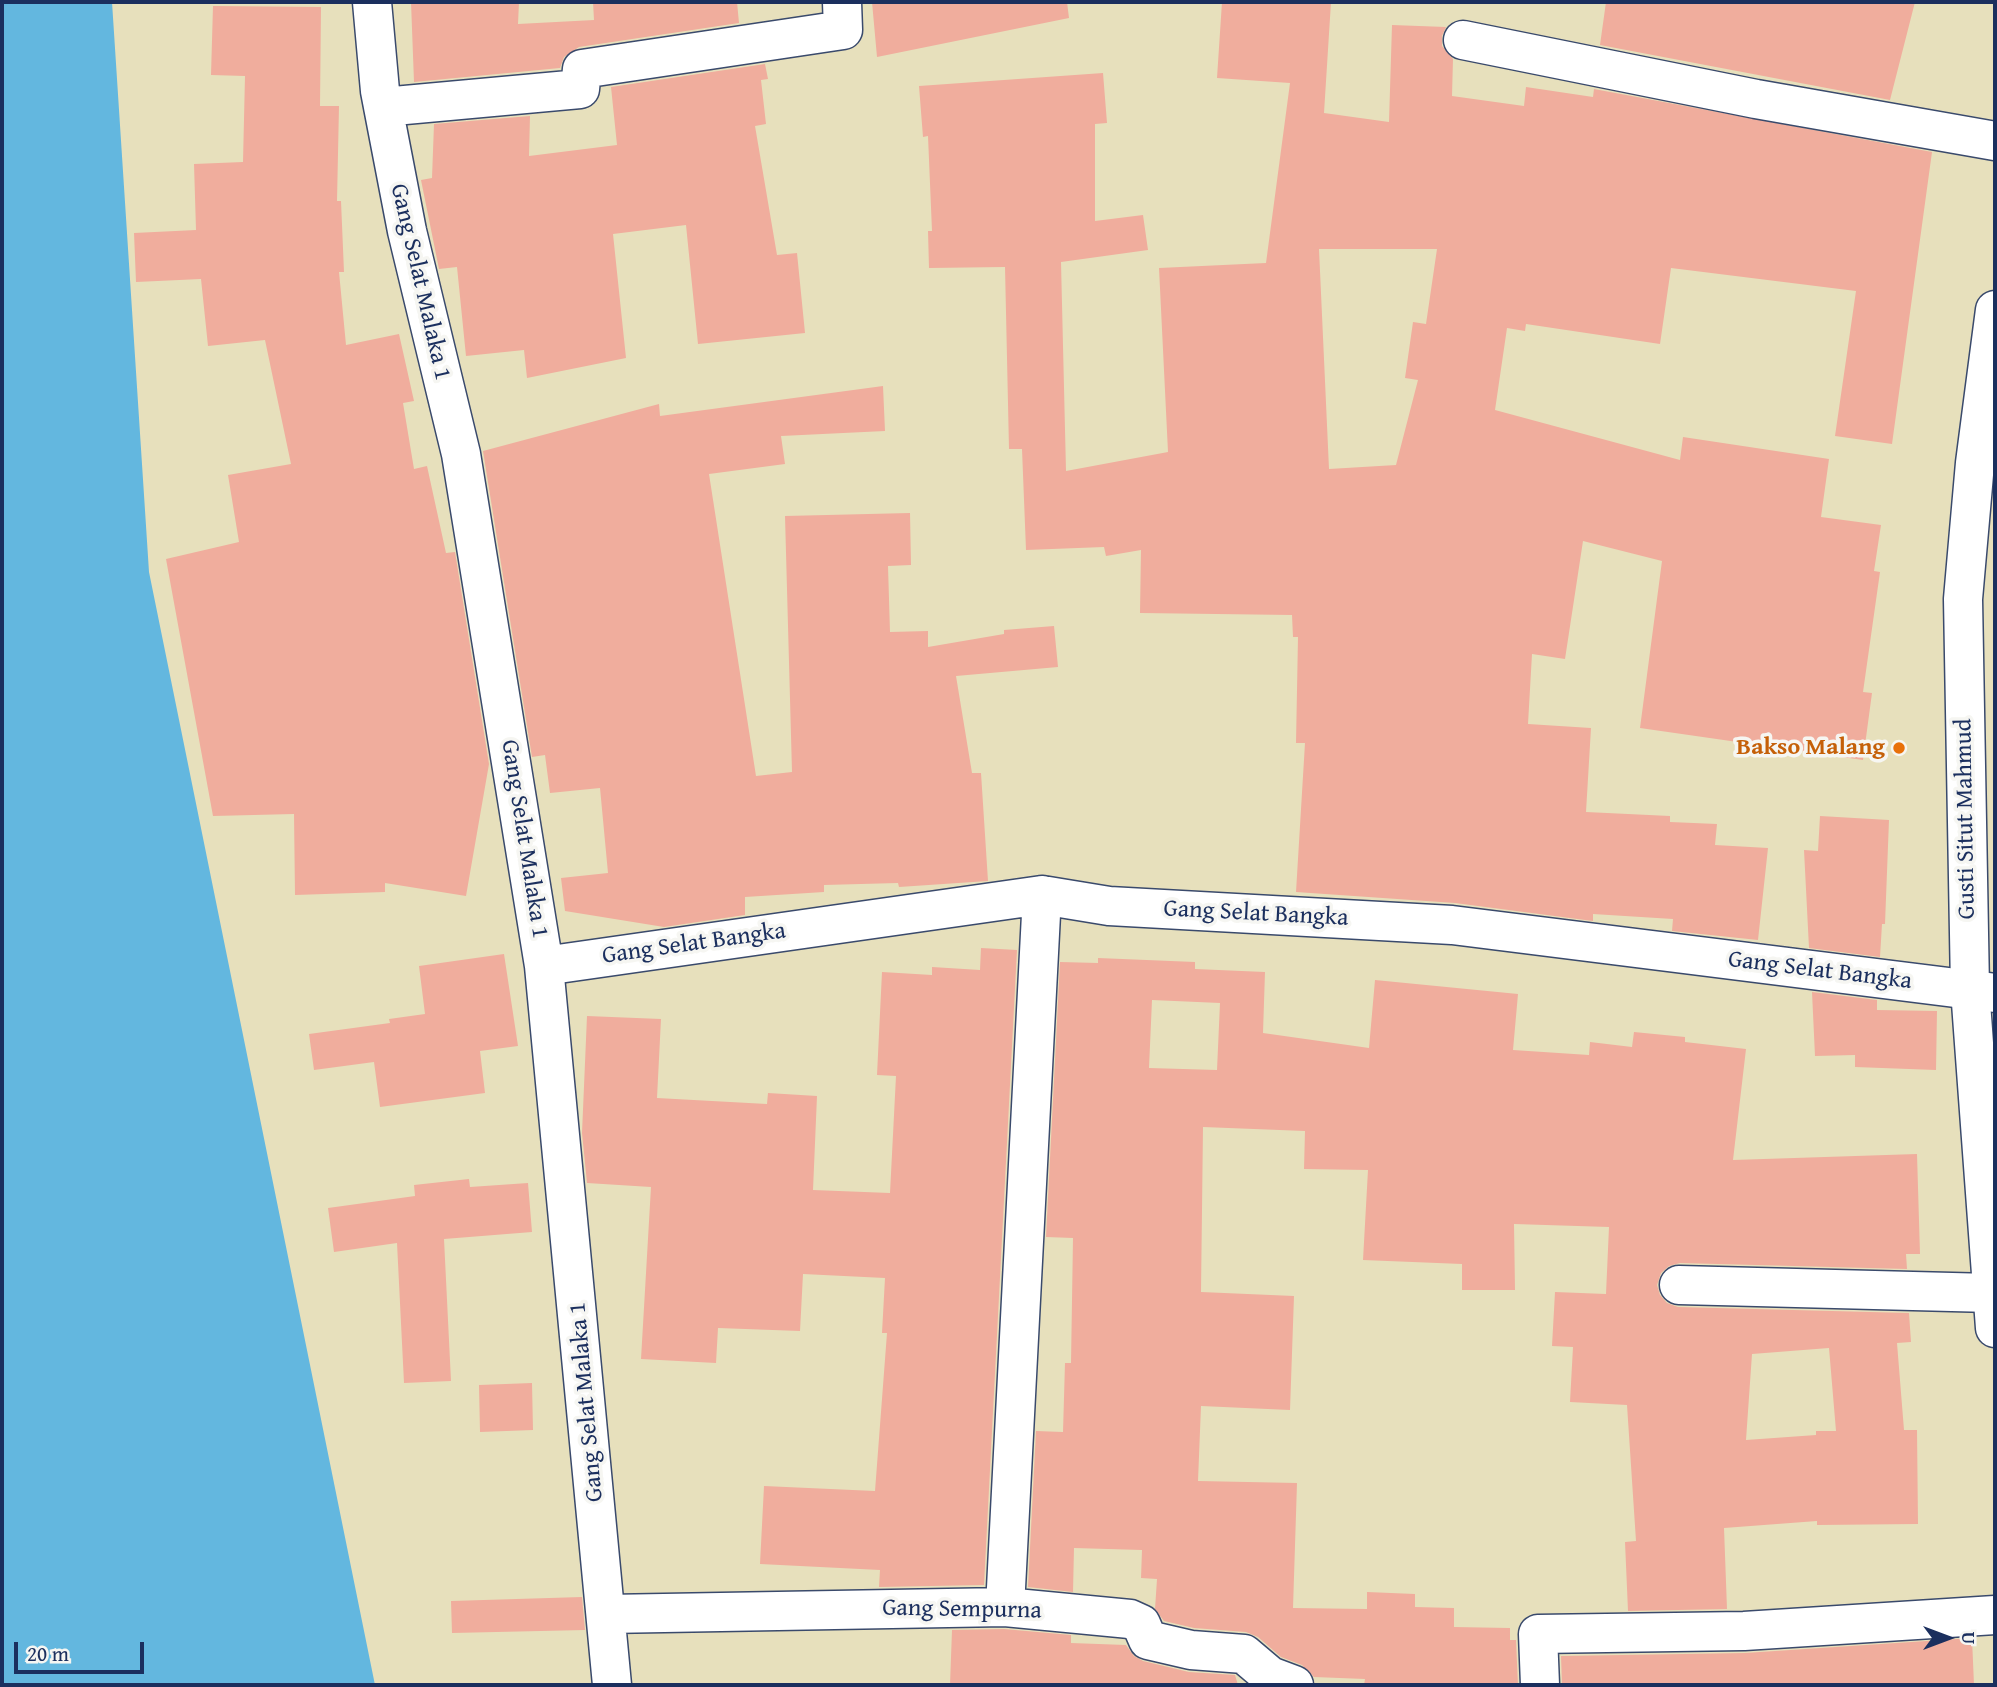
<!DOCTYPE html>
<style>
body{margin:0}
#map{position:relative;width:1997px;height:1687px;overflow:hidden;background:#e7e0bc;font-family:"Gentium Book Plus",serif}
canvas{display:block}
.frame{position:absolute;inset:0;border:4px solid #1b2f5e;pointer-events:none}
.north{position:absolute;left:1913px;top:1603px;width:70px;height:70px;-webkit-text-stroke:5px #f6f6f2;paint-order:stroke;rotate:90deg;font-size:19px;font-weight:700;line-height:28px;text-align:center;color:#1b2f5e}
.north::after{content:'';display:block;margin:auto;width:24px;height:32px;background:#1b2f5e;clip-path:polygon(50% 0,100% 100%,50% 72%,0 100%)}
.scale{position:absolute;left:14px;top:1642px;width:130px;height:32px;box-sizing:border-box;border:4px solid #1b2f5e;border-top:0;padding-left:9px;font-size:21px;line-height:24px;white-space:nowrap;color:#1b2f5e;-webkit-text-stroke:5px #f6f6f2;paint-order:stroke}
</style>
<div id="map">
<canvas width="1997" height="1687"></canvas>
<div class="frame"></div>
<div class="north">U</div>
<div class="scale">20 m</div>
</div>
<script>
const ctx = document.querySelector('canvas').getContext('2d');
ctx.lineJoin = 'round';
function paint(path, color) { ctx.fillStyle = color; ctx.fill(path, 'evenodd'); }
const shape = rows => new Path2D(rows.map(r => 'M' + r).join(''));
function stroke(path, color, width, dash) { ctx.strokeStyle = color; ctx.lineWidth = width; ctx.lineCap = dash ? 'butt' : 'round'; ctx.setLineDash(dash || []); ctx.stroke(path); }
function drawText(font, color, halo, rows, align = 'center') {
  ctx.font = font + ' "Gentium Book Plus",serif'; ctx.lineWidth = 7; ctx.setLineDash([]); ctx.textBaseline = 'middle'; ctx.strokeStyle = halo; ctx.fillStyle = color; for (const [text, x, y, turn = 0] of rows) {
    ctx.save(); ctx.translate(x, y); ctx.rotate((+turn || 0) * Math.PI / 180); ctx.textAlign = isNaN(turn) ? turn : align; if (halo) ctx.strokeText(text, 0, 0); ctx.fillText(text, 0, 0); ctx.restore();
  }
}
const water = shape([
 [2,2,112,2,149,572,375,1685,2,1685]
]);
const building = shape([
 [411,2,519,2,518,24,594,20,593,2,737,2,739,23,579,47,564,57,560,68,414,82],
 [872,2,1067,2,1069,18,877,57],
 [1222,2,1331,2,1324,113,1389,122,1392,25,1446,27,1442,36,1442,46,1453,59,1452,96,1524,106,1526,87,1593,97,1594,89,1932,152,1892,444,1835,436,1856,291,1671,268,1660,344,1526,324,1525,331,1507,328,1495,410,1680,460,1683,437,1829,459,1821,517,1881,525,1874,571,1880,572,1863,692,1872,693,1863,760,1640,728,1662,561,1583,541,1565,659,1532,654,1528,724,1591,728,1586,812,1670,816,1670,822,1717,824,1715,845,1768,848,1758,940,1672,931,1673,919,1593,914,1593,921,1455,903,1296,892,1305,743,1296,743,1298,637,1293,637,1292,615,1140,613,1141,550,1106,556,1104,547,1026,550,1022,449,1009,449,1005,267,929,268,928,231,932,231,928,136,923,137,919,86,1103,73,1107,123,1095,124,1095,221,1143,215,1148,250,1061,262,1066,471,1168,452,1159,268,1266,263,1290,83,1217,78],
 [1319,249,1437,249,1426,324,1413,322,1405,378,1418,380,1396,465,1329,469],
 [1606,2,1915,2,1890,100,1600,45],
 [213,6,321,7,320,106,339,106,337,201,341,201,344,272,339,272,346,345,399,334,414,401,403,403,414,469,427,466,446,553,455,552,489,764,466,896,385,883,385,892,295,895,294,814,213,816,166,559,239,542,228,475,291,464,265,340,208,346,201,279,136,282,134,233,196,230,194,164,243,162,245,76,211,75],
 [765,64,768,79,761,80,766,124,755,126,777,255,797,253,805,333,698,344,686,225,613,234,626,358,527,378,524,350,466,356,457,267,439,269,421,180,432,178,434,124,530,116,529,156,617,145,611,87],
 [883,386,885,431,781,436,785,464,709,474,756,776,792,772,785,516,910,513,911,565,888,566,890,632,928,631,928,647,1004,634,1004,630,1054,626,1058,667,956,676,972,773,981,773,988,881,899,887,898,883,824,885,824,892,745,897,745,915,664,927,565,911,561,878,608,873,600,788,550,793,545,755,532,757,483,451,659,404,660,416],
 [1820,816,1889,820,1885,924,1882,924,1880,957,1809,948,1804,850,1818,851],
 [981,948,1017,950,984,1585,879,1587,880,1570,760,1564,764,1486,875,1491,887,1333,882,1333,885,1278,803,1274,800,1331,718,1328,716,1363,641,1359,651,1187,587,1183,582,1133,587,1016,661,1019,657,1098,767,1104,768,1093,817,1096,813,1190,890,1193,896,1076,877,1075,882,972,932,975,932,967,980,970],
 [504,954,518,1046,480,1051,485,1093,380,1107,374,1062,314,1070,309,1034,390,1023,389,1019,425,1014,419,966],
 [1098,958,1195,962,1195,969,1265,972,1263,1033,1369,1048,1375,980,1518,994,1513,1050,1589,1055,1590,1042,1632,1047,1634,1032,1685,1037,1685,1042,1746,1049,1733,1160,1917,1154,1920,1254,1906,1254,1907,1269,1680,1263,1669,1266,1661,1273,1657,1285,1660,1295,1667,1303,1678,1307,1909,1313,1911,1342,1897,1343,1904,1430,1917,1430,1918,1524,1817,1525,1817,1521,1724,1528,1727,1609,1628,1611,1625,1542,1636,1541,1627,1405,1570,1402,1573,1347,1552,1346,1555,1292,1606,1294,1609,1227,1514,1224,1515,1290,1462,1290,1462,1264,1363,1260,1368,1170,1304,1169,1305,1131,1203,1127,1201,1292,1294,1296,1290,1410,1201,1406,1198,1481,1297,1483,1293,1608,1367,1609,1367,1592,1415,1594,1415,1607,1454,1608,1454,1627,1510,1628,1510,1640,1516,1640,1518,1685,1364,1685,1365,1679,1314,1677,1302,1665,1281,1657,1258,1637,1246,1632,1194,1628,1164,1621,1155,1609,1157,1579,1141,1578,1142,1550,1074,1548,1073,1592,1028,1587,1036,1431,1063,1432,1065,1363,1071,1363,1073,1238,1046,1237,1060,962,1098,963],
 [1152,1000,1220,1003,1217,1070,1149,1068],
 [1829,1348,1836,1431,1816,1431,1816,1435,1746,1440,1752,1354],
 [1812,992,1877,1000,1877,1010,1937,1011,1936,1070,1855,1067,1855,1055,1815,1056],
 [469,1179,470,1187,528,1183,532,1232,444,1239,451,1381,404,1383,397,1243,334,1252,328,1208,415,1196,414,1185],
 [532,1383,533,1430,480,1432,479,1385],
 [582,1597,585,1630,452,1633,451,1601],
 [1004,1629,1071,1635,1071,1643,1126,1645,1134,1656,1143,1661,1189,1672,1235,1675,1238,1685,950,1685,952,1630],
 [1972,1638,1974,1685,1562,1685,1561,1656,1745,1653]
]);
const street = shape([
 [372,2,380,91,407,231,461,454,544,966,612,1685],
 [1463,40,1756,99,1995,141],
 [383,107,580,89,582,69,843,30,842,2],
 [544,966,1042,895,1109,906,1452,925,1995,993],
 [1679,1285,1991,1293],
 [1005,1607,1042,895],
 [607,1614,1005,1607,1130,1619,1141,1624,1148,1640,1191,1650,1244,1654,1270,1676,1294,1685],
 [1540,1685,1538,1634,1744,1631,1995,1615]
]);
const highway = shape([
 [1995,310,1975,463,1963,599,1970,989,1995,1328]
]);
const markers = [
 [1899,748,7,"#e8710a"]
];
const streetNames = [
 ["Gang Selat Malaka 1",420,282,77],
 ["Gusti Situt Mahmud",1966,819,-91],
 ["Gang Selat Malaka 1",524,839,81],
 ["Gang Selat Bangka",1256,914,3],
 ["Gang Selat Bangka",694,944,-8],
 ["Gang Selat Bangka",1820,971,7],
 ["Gang Selat Malaka 1",587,1402,-95],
 ["Gang Sempurna",962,1610,1]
];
const foodNames = [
 ["Bakso Malang",1885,748]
];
paint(water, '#63b7df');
paint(building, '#f0ad9d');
stroke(street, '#3a4a6c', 41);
stroke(highway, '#3a4a6c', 41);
stroke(street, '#fff', 38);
stroke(highway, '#fff', 38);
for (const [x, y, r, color] of markers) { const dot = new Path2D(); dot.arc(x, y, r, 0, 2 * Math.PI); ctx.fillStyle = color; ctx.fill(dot); stroke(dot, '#f6f6f2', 2.5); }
drawText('24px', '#1b2f5e', '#f6f6f2', streetNames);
drawText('bold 24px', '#c56008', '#f6f6f2', foodNames, 'right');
</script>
